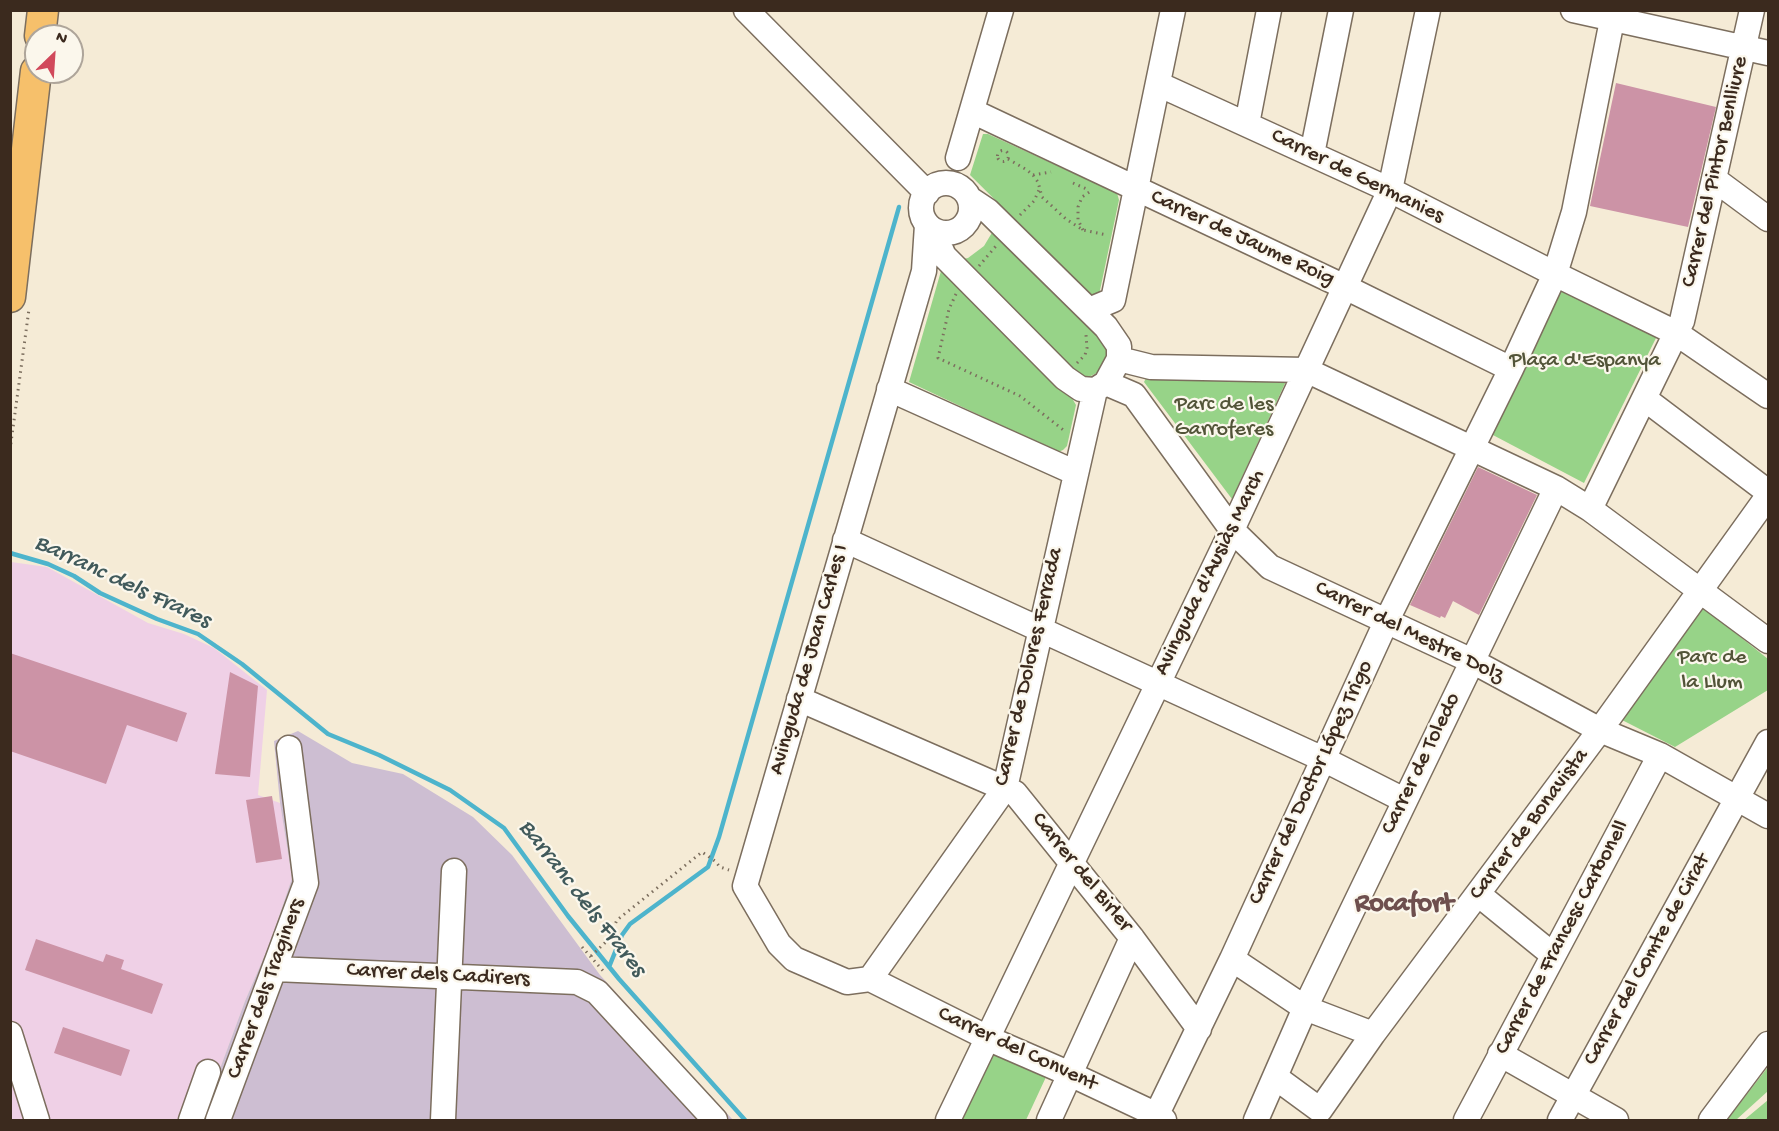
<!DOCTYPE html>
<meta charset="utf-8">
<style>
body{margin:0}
#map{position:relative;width:1779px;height:1131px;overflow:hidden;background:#f5ebd6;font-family:"Gochi Hand",sans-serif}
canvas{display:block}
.frame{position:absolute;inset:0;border:12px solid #3b2a1e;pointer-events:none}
.north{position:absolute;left:24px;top:24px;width:60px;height:60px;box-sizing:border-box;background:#fbf7ec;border:2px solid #aea59a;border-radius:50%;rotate:25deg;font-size:16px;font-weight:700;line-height:24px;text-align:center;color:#3b2a1e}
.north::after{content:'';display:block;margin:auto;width:21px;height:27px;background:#d1495b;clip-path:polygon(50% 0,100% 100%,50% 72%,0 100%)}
</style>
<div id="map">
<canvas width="1779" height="1131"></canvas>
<div class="frame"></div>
<div class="north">N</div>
</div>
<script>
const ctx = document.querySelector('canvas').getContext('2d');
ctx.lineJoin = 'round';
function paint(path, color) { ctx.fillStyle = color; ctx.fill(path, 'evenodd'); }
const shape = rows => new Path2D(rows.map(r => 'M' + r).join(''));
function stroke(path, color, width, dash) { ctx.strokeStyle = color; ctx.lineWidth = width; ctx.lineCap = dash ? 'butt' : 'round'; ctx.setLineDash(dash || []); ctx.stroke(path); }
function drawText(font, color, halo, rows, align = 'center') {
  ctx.font = font + ' "Gochi Hand",sans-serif'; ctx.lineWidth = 4.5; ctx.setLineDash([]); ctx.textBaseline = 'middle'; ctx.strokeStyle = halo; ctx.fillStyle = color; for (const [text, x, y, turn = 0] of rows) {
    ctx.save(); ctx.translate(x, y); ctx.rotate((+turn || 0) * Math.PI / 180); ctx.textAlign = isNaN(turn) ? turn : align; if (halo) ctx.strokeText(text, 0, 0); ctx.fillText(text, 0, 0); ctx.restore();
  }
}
const built = shape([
 [11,562,47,567,148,623,184,634,214,648,267,690,258,795,280,803,292,878,270,943,245,1001,201,1120,11,1120]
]);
const industrial = shape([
 [298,731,352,763,403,774,473,817,512,855,600,975,733,1120,201,1120,245,1001,270,943,292,878,280,803,274,741]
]);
const green = shape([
 [983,134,988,134,1117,193,1119,200,1099,295,1092,296,970,175],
 [994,222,1112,351,1104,369,1089,377,1082,377,1073,373,958,260,968,258,984,246,993,231],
 [945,268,1069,393,1076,405,1067,446,1063,450,1058,452,909,382,941,271],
 [1563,287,1657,336,1584,483,1491,434],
 [1147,376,1287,379,1232,499,1144,382],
 [1703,607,1768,659,1768,690,1675,747,1622,720],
 [991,1050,1046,1077,1026,1120,963,1120,957,1118],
 [1768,1067,1768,1091,1736,1120,1727,1120],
 [1768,1100,1768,1120,1744,1120]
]);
const stream = shape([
 [10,553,48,564,74,576,100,593,157,619,198,634,242,664,328,734,379,755,450,790,504,828,568,916,619,979,745,1120],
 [609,967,622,935,630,924,708,867,719,837,899,207]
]);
const building = shape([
 [1616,83,1716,107,1688,227,1590,206],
 [1478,467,1537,495,1479,615,1453,601,1445,618,1441,616,1440,618,1410,605],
 [10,653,187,713,177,742,127,725,106,784,10,751],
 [230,672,258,686,250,777,215,774],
 [272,796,282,859,256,863,246,800],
 [36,939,103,962,106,954,124,960,121,969,163,984,152,1014,25,970],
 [63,1027,130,1050,121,1076,54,1053]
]);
const path = shape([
 '997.5 156a5.5 5.5 0 1 1 11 0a5.5 5.5 0 1 1-11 0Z',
 [1008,159,1027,170,1033,175,1038,182,1042,197,1066,219,1083,230,1107,235],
 [1033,175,1051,172],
 [1073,183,1089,190],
 [1020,215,1034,201,1039,190],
 [1083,230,1078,220,1078,207,1082,197,1091,191],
 [979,266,996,246],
 [956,294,949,309,938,358,1020,396,1066,432],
 [1077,363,1085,355,1087,348,1086,335],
 [10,450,29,309],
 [582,947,605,973],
 [591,956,608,940,617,920,702,852,715,861,720,867,729,870]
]);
const minor = shape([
 [746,10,927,193],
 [1573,10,1768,53],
 [1752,10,1682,321,1676,333,1768,396],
 [1158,84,1390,190,1555,274,1676,333,1590,509],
 [972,111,1345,287,1511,369],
 [1247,124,1269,10],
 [1312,154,1341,10],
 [958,158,1001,10],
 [1714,179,1768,219],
 '921 208a25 25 0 1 1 50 0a25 25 0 1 1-50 0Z',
 [933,231,944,256,1065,378,1081,389,1095,390,1106,383,1119,359,1119,346,1106,327,988,211,970,199],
 [1089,310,1113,300,1173,10],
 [1119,359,1151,367,1306,370,1556,488,1590,509,1768,641],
 [1106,383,1134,395,1232,530,1270,567,1472,661,1600,730,1660,755,1768,816],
 [889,389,1076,473],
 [1645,399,1768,492],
 [845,540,1323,759,1404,800],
 [799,699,1015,793,1132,938,1199,1029],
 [1478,894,1553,955],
 [1232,959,1305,1008,1556,488],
 [275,969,577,982,597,992,715,1120],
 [870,979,847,982,794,959,779,944,745,886,924,271,927,225],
 [870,979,1005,788,1095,390],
 [870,979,994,1041,1070,1074,1157,1115,1164,1120],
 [10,1034,37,1120],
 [1500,1054,1616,1120],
 [1275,1077,1320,1110,1373,1034,1600,730,1768,496],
 [191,1120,208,1072],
 [218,1120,306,883,289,748],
 [443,1120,454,871],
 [948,1120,1232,530,1390,190,1428,10],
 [1049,1120,1132,938],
 [1154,1120,1232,959,1386,622,1511,369,1555,274,1574,212,1614,10],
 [1256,1120,1305,1008,1373,1034],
 [1466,1120,1660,755],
 [1560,1120,1768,742],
 [1711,1120,1768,1044]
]);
const major = shape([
 [40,36,43,10],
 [10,297,36,71]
]);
const streetNames = [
 ["Carrer del Pintor Benlliure",1716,172,-77],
 ["Carrer de Germanies",1357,177,26],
 ["Carrer de Jaume Roig",1242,239,25],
 ["Avinguda d'Ausiàs March",1211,573,-64],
 ["Carrer del Mestre Dolz",1409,633,26],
 ["Avinguda de Joan Carles I",810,660,-74],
 ["Carrer de Dolores Ferrada",1030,667,-77],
 ["Carrer de Toledo",1422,764,-64],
 ["Carrer del Doctor López Trigo",1312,783,-65],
 ["Carrer de Bonavista",1530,825,-53],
 ["Carrer del Birler",1081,873,51],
 ["Carrer de Francesc Carbonell",1563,938,-62],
 ["Carrer del Comte de Cirat",1648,960,-61],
 ["Carrer dels Cadirers",438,976,3],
 ["Carrer dels Traginers",267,989,-70],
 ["Carrer del Convent",1017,1050,25]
];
const parkNames = [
 ["Plaça d'Espanya",1585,362],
 ["Parc de les",1224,406],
 ["Garroferes",1224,431],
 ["Parc de",1712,659],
 ["la Llum",1712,684]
];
const waterNames = [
 ["Barranc dels Frares",122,583,25],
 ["Barranc dels Frares",581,899,52]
];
const districtNames = [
 ["Rocafort",1404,906]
];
paint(built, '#efd0e6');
paint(industrial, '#cdbed2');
paint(green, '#97d388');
stroke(stream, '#4db4cc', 4.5);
paint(building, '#cc93a6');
stroke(minor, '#7c6e5e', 27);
stroke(major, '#7c6e5e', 33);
stroke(path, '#7c6e5e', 3, [1.5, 4.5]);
stroke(minor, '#fff', 24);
stroke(major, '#f6c06b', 30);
drawText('22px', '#3b2a1e', '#fbf7ec', streetNames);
drawText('22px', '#525438', '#fbf7ec', parkNames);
drawText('italic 24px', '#415a5b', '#fbf7ec', waterNames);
drawText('bold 28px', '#6e4f4e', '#fbf7ec', districtNames);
</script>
